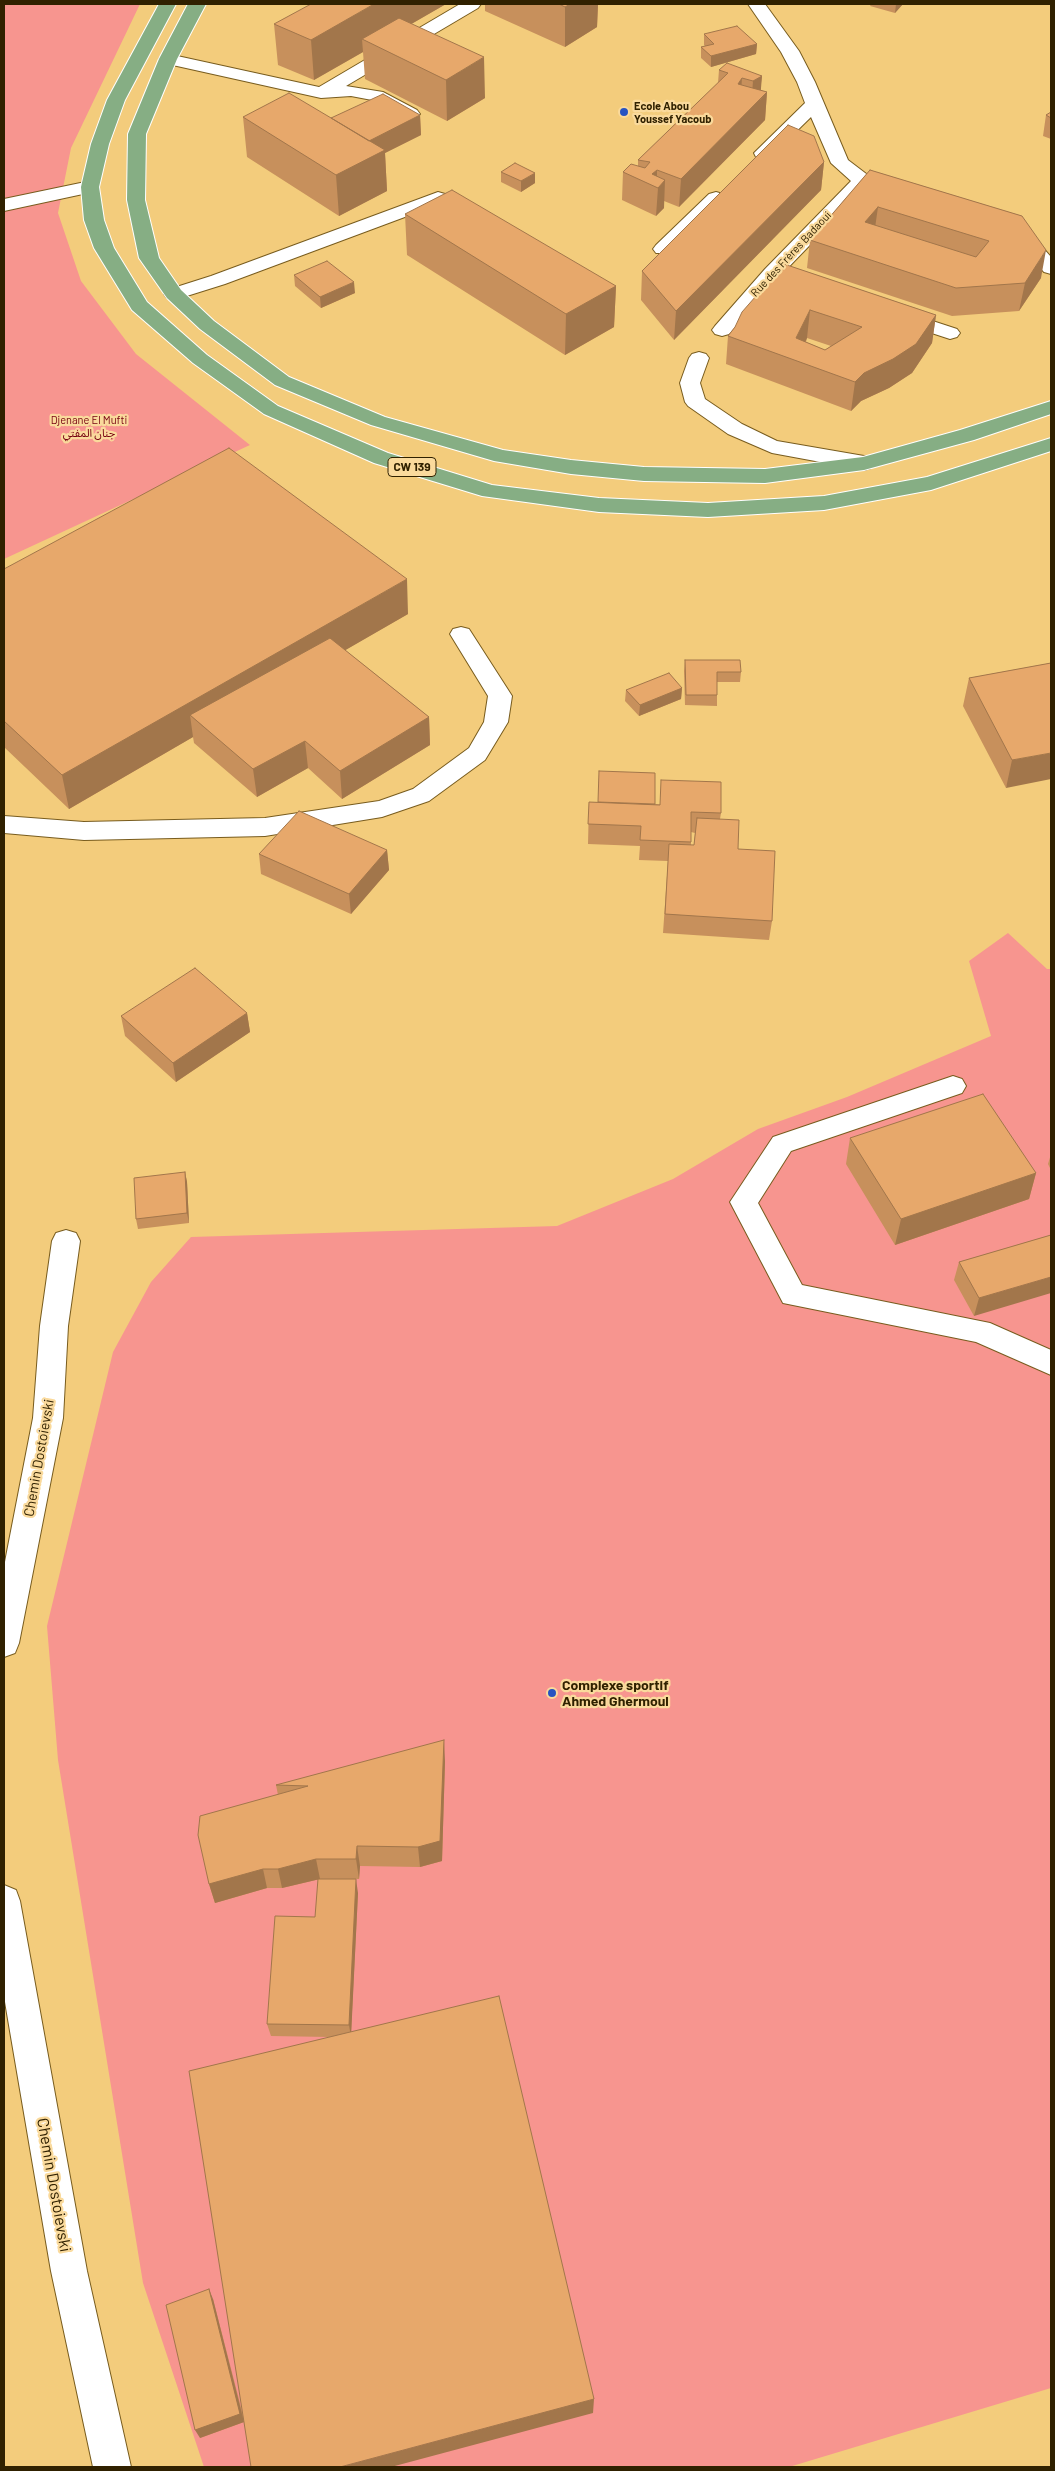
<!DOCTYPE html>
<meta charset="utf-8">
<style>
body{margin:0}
#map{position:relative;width:1055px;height:2471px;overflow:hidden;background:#f3cc7c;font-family:Barlow,sans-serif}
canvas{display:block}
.frame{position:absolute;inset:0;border:5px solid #302100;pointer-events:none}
</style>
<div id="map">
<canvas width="1055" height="2471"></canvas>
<div class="frame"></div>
</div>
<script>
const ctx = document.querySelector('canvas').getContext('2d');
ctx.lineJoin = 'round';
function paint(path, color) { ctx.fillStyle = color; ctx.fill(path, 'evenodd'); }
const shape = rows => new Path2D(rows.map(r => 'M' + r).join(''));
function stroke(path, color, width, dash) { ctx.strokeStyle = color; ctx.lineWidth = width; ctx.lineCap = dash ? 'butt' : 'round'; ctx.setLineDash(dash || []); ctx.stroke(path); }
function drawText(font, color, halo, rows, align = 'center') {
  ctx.font = font + ' Barlow,"Noto Sans Arabic",sans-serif'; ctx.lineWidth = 4.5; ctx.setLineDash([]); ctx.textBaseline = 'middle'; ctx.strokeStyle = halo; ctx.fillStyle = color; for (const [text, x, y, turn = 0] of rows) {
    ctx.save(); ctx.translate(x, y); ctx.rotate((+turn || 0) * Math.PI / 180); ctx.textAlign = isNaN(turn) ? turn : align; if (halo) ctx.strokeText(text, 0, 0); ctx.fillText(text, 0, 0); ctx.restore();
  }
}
const green = shape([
 [4,4,140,4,71,148,58,213,81,281,136,354,250,445,4,559],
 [1008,933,1047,969,1051,969,1051,2388,789,2467,204,2467,143,2283,58,1760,47,1626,113,1352,151,1282,191,1237,557,1226,673,1179,758,1129,847,1097,991,1036,969,961]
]);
const service = shape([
 [90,181,97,183,99,187,97,191,4,211,4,199,90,181],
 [953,1076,962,1079,966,1086,962,1093,791,1151,758,1203,802,1285,990,1323,1051,1350,1051,1375,976,1342,783,1303,730,1202,773,1137,953,1076]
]);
const minor = shape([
 [460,4,481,4,478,8,346,86,383,92,417,110,420,114,417,118,411,119,372,100,351,96,321,98,168,64,162,63,159,59,162,55,168,54,319,87,460,4],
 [748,4,765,4,799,51,815,82,848,160,869,176,903,191,905,195,903,199,896,201,865,188,779,277,729,334,722,336,715,334,712,330,715,326,765,269,851,181,831,163,811,117,770,157,763,159,756,157,754,153,805,103,797,82,781,52,748,4],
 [438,192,445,194,447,198,445,202,225,284,174,300,167,298,164,294,167,290,211,276,438,192],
 [716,192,723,194,725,198,723,202,670,253,656,253,653,249,656,245,709,194,716,192],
 [1018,226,1025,228,1051,257,1051,274,1044,272,1011,236,1008,232,1011,228,1018,226],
 [899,310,957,329,960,333,957,337,950,339,892,320,889,316,892,312,899,310],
 [699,352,706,354,709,358,700,383,705,399,742,424,777,441,864,456,871,458,875,463,871,468,864,470,772,453,728,434,688,406,685,402,680,383,689,358,692,354,699,352],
 [461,627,469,629,512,696,508,722,485,760,429,801,382,817,265,836,84,840,4,833,4,816,84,822,265,818,379,801,413,789,469,748,484,722,488,696,450,634,453,629,461,627],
 [66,1230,76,1233,80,1241,68,1326,63,1418,19,1643,15,1653,4,1657,4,1567,33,1418,40,1326,52,1241,56,1233,66,1230],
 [4,1885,16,1890,20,1901,87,2271,131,2467,93,2467,51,2271,4,1996,4,1885]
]);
const trunk = shape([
 [159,4,176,4,125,100,109,144,99,187,104,220,114,248,147,302,207,355,278,406,388,453,492,485,599,498,708,503,824,496,927,477,1051,438,1051,451,931,490,824,510,708,517,599,512,482,496,374,463,264,414,193,363,132,310,94,248,84,220,81,187,91,144,107,100,159,4],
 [188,4,206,4,177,59,146,134,145,200,159,258,181,290,214,321,289,377,385,417,503,450,571,460,644,467,765,469,863,457,960,430,1051,401,1051,414,974,440,864,470,765,483,644,481,571,474,494,461,371,425,275,385,200,329,167,298,139,258,127,200,128,134,159,59,188,4]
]);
const wall = shape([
 [446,4,411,24,485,98,447,121,365,79,363,52,314,80,278,65,274,24],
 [485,4,598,4,597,27,565,47,485,11],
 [871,4,903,4,895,13,870,6],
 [704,34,757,44,756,54,711,67,701,58,701,47,705,46,704,45],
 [719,70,762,76,760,90,767,92,765,120,679,207,664,201,664,208,656,216,622,200,623,172,638,166,638,160,718,83],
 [1051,112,1051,139,1043,136,1046,115],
 [420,115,421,135,385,153,387,191,339,216,247,157,243,117,331,118],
 [824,162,821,190,674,340,641,300,642,271],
 [870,170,1022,216,1041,278,1019,311,952,316,807,268,810,240],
 [501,172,535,183,521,192,501,182],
 [405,214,616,286,614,327,565,355,407,255],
 [784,264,936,315,932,343,912,373,889,388,861,401,851,411,726,364,728,336],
 [807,338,831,346,825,350,806,342],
 [294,275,355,293,321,308,295,286],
 [1051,561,1051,603,1050,603],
 [4,569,408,614,345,650,429,717,430,745,342,799,308,768,257,797,194,743,193,737,69,809,4,747],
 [685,660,741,672,740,682,717,682,717,706,685,705,684,671],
 [1051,663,1006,788,963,706,969,678],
 [682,688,681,699,639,716,625,701,626,690],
 [589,802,655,804,721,813,720,819,738,849,772,921,769,940,663,933,668,861,639,860,640,846,588,844],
 [691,832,695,833,694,845,691,845],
 [387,850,389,870,351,914,261,874,259,854],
 [247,1013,250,1032,176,1082,125,1036,121,1016],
 [850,1138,1036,1173,1029,1199,895,1245,846,1164],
 [1051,1154,1051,1170,1048,1164],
 [185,1172,187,1182,189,1223,138,1229,136,1219],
 [1051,1235,974,1316,954,1280,959,1262],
 [445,1761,442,1861,420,1867,360,1866,359,1879,320,1879,282,1888,267,1888,215,1903,209,1884,278,1795,276,1785],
 [358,1893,351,2032,593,2413,244,2422,200,2438,213,2299,243,2415,330,2037,271,2036,267,2024,315,1917]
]);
const shadedWall = shape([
 [374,4,446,4,375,45,362,39,363,52,314,80,311,40],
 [570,4,598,4,597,27,565,47,565,7],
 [896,4,903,4,895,13],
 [757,44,756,54,711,67,711,56],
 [484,57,485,98,447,121,446,80],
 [762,76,760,100,767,92,765,120,679,207,681,179,751,108,753,81],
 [742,78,740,106,738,84],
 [420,115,421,135,385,153,387,191,339,216,336,175,351,150],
 [824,162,821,190,674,340,676,311],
 [657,170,657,187,652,174],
 [535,173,535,183,521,192,521,181],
 [665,180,664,208,656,216,658,188],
 [878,207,874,235,865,222],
 [1046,250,1041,278,1019,311,1025,283],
 [354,282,355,293,321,308,320,297],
 [616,286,614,327,565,355,566,314],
 [810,310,807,338,796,361,796,338],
 [936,315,932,343,912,373,889,388,861,401,851,411,855,382,864,373],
 [407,579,408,614,207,730,190,715,193,737,69,809,62,775],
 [682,688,681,699,639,716,640,705],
 [429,717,430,745,342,799,340,771],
 [305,741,308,768,257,797,253,769],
 [1051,753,1051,779,1006,788,1012,760],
 [387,850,389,870,351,914,349,894],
 [247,1013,250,1032,176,1082,173,1063],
 [185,1172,187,1182,189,1223,187,1213],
 [1036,1173,1029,1199,895,1245,901,1219],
 [1051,1277,1051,1293,974,1316,979,1298],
 [444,1740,445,1761,442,1861,420,1867,418,1847],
 [357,1846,360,1866,359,1879,356,1859],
 [316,1859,320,1879,282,1888,278,1869],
 [263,1869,267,1888,215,1903,209,1884],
 [356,1879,358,1893,351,2037,349,2025],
 [209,2289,213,2299,244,2422,200,2438,195,2430],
 [594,2399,593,2413,391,2467,340,2467]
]);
const building = shape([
 [311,4,374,4,311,40,274,24,311,4],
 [559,4,570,4,565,7,559,4],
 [399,18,484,57,446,80,362,39,399,18],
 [737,26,757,44,711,56,701,47,714,44,704,34,737,26],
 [727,63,762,76,753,81,742,78,738,84,767,92,681,179,657,170,652,174,665,180,658,188,623,172,631,164,645,168,650,162,638,160,728,73,719,70,727,63],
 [289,93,385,150,336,175,243,117,289,93],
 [383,94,420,115,369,141,331,118,383,94],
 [1051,112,1051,118,1046,115,1051,112],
 [788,125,814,136,824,162,676,311,642,271,788,125],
 [515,163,535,173,521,181,501,172,515,163],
 [870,170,1022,216,1046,250,1025,283,956,288,810,240,870,170],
 [878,207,989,241,976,257,865,222,878,207],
 [452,190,616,286,566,314,405,214,452,190],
 [327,261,354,282,320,297,294,275,327,261],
 [784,264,936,315,916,344,893,359,864,373,855,382,728,336,735,327,742,312,784,264],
 [810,310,862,327,825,350,796,338,810,310],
 [229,448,407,579,62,775,4,721,4,569,229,448],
 [330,638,429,717,340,771,305,741,253,769,190,715,330,638],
 [685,660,740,660,741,672,717,672,717,695,686,695,685,660],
 [1051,663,1051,753,1012,760,969,678,1051,663],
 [669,673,682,688,640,705,626,690,669,673],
 [599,771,655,773,655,804,598,802,599,771],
 [661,780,721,782,721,813,691,812,691,842,640,840,641,826,588,824,589,802,660,805,661,780],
 [299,811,387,850,349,894,259,854,299,811],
 [697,818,739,820,738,849,775,851,772,921,665,914,669,844,694,845,697,818],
 [195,968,247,1013,173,1063,121,1016,195,968],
 [983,1094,1036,1173,901,1219,850,1138,983,1094],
 [185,1172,187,1213,136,1219,134,1178,185,1172],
 [1051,1235,1051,1277,979,1298,959,1262,1051,1235],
 [444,1740,440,1841,418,1847,357,1846,356,1859,316,1859,278,1869,263,1869,209,1884,198,1835,200,1816,308,1786,276,1785,444,1740],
 [318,1879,356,1879,349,2025,267,2024,275,1916,315,1917,318,1879],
 [499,1996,594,2399,340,2467,251,2467,189,2071,499,1996],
 [209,2289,240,2414,195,2430,166,2305,209,2289]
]);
const markers = [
 [624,112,5,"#2653c1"],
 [552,1693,5,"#2653c1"]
];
const farPoinames = [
 ["Ecole Abou",634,106],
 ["Youssef Yacoub",634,119]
];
const farStreetnames = [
 ["Rue des Frères Badaoui",791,254,-47]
];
const farParknames = [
 ["Djenane El Mufti",89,420],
 ["جنان المفتي",89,433]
];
const shields = [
 [412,467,48]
];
const shieldNames = [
 ["CW 139",412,467]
];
const streetNames = [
 ["Chemin Dostoievski",39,1458,-80]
];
const poiNames = [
 ["Complexe sportif",562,1685],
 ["Ahmed Ghermoul",562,1701]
];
const nearStreetnames = [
 ["Chemin Dostoievski",54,2185,80]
];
paint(green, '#f7958f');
stroke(service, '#785c1e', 2);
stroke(minor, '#785c1e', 2);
stroke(trunk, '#fff', 2);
paint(service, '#fff');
paint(minor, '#fff');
paint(trunk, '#86ae84');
paint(wall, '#c7905c');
paint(shadedWall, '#a2764b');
paint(building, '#e7a86b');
stroke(building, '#a2764b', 1);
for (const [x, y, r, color] of markers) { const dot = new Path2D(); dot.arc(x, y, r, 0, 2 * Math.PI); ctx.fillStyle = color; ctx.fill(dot); stroke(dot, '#fada9c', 2); }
drawText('bold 11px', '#302100', '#fada9c', farPoinames, 'left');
drawText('11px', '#302100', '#fada9c', farStreetnames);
drawText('11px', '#750010', '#fada9c', farParknames);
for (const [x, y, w] of shields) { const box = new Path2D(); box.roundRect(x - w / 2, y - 9.5, w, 19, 4); ctx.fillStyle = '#fada9c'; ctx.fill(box); stroke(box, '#302100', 1); }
drawText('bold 12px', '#302100', null, shieldNames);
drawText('14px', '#302100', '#fada9c', streetNames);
drawText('bold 14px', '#302100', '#fada9c', poiNames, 'left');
drawText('16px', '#302100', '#fada9c', nearStreetnames);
</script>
